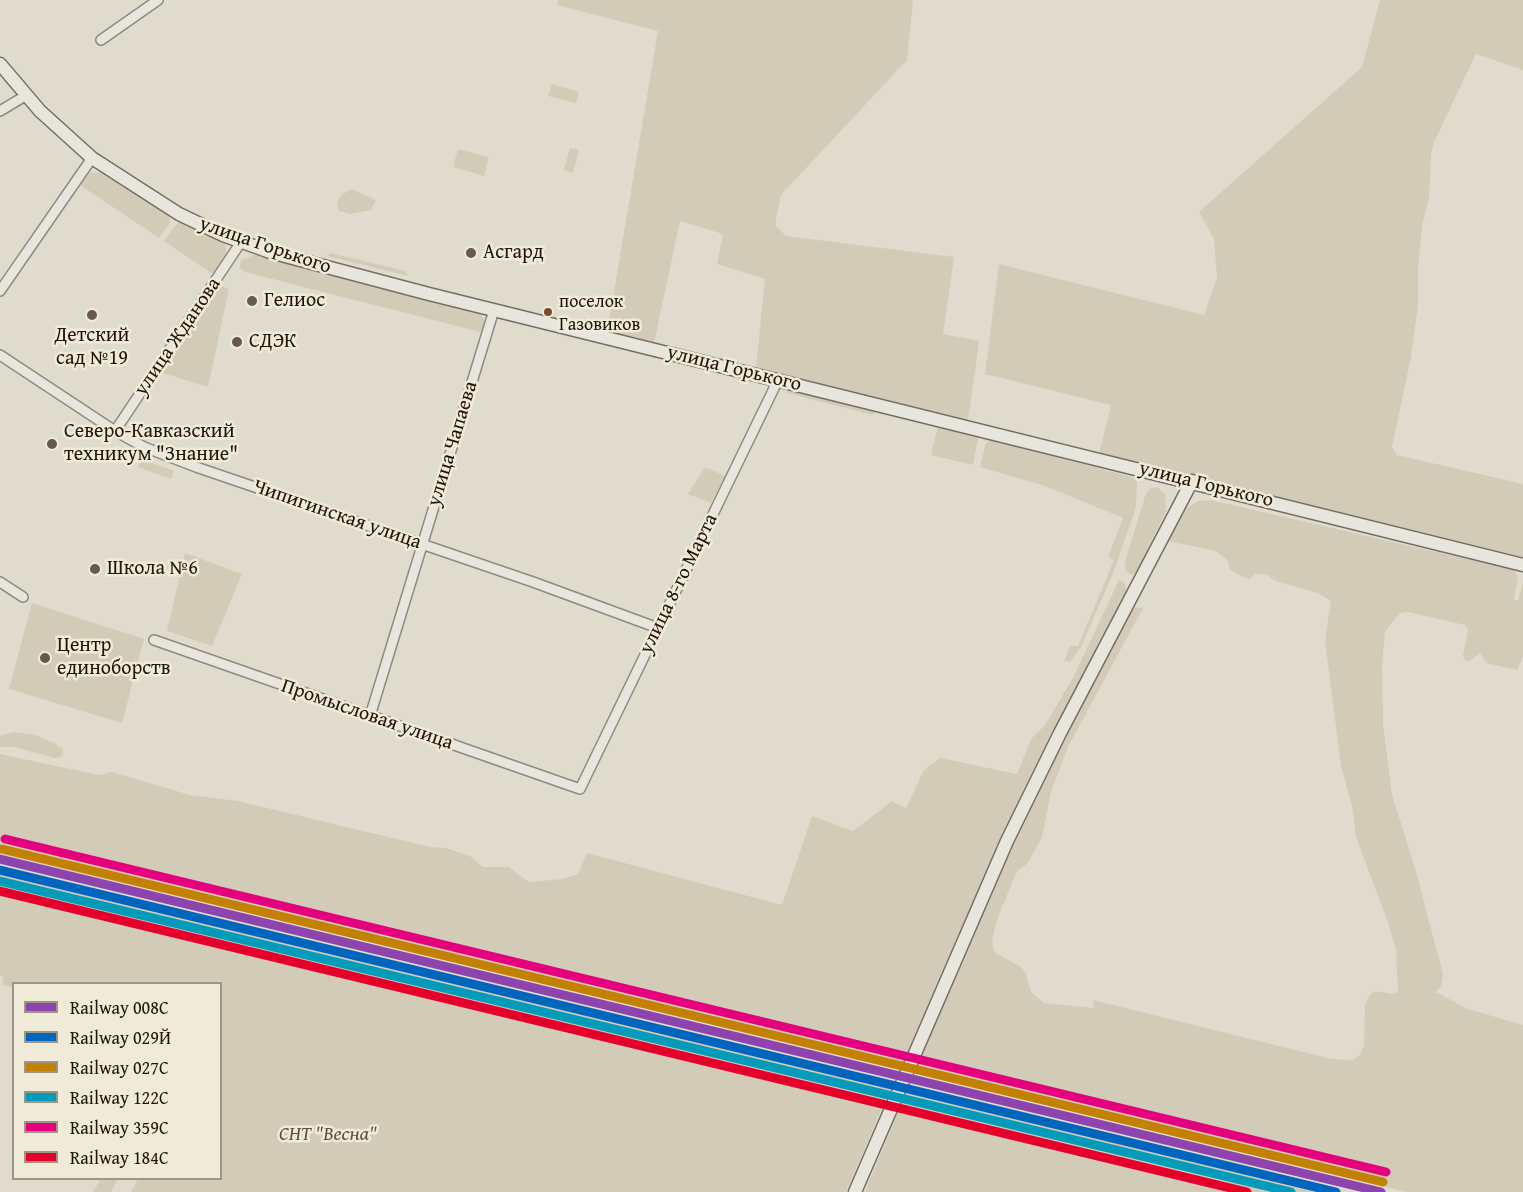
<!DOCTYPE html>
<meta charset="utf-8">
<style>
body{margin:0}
#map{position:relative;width:1523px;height:1192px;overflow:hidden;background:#e0dccd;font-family:"Gentium Book Plus",serif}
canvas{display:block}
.legend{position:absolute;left:12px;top:982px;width:210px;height:198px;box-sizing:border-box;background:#f0ebd9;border:2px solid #9e9585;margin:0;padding:8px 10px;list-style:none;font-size:18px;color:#241308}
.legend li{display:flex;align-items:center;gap:12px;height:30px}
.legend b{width:30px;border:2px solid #9e9585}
</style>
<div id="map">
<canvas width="1523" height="1192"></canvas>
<ul class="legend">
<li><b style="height:8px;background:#8e44ad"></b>Railway 008С</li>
<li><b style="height:8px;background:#0065bd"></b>Railway 029Й</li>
<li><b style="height:8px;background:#c28102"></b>Railway 027С</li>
<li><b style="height:8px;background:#049aba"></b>Railway 122С</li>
<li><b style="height:8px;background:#e5007d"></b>Railway 359С</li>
<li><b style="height:8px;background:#e4002b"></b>Railway 184С</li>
</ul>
</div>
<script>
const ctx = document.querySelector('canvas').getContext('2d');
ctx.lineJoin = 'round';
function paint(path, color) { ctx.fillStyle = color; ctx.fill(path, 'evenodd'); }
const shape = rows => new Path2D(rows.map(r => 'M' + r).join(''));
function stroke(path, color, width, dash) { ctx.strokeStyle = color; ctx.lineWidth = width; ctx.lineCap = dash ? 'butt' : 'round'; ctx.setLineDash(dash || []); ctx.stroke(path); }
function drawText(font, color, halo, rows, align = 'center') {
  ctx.font = font + ' "Gentium Book Plus",serif'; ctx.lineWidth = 5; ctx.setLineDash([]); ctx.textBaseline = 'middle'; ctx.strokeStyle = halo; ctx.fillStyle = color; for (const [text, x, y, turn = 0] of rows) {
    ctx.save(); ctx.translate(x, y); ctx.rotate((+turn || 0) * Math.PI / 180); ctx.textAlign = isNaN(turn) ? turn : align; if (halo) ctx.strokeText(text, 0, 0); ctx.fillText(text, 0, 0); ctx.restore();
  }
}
const green = shape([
 [558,0,913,0,907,60,781,195,775,225,786,236,954,257,943,334,979,341,968,421,756,368,765,279,717,264,723,234,680,221,654,343,607,333,658,31,557,5],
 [1380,0,1523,0,1523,70,1476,54,1434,142,1431,154,1429,198,1422,226,1418,268,1418,306,1411,357,1392,447,1397,455,1523,484,1523,557,1099,454,1111,405,985,374,999,264,1204,315,1217,278,1214,239,1199,212,1362,67],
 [552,84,579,92,576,103,548,96],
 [570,148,579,150,573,173,564,170],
 [458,149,489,157,484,176,453,167],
 [100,172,169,215,170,223,159,238,80,185,90,173],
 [352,189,376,200,371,210,350,214,339,211,337,203,341,195],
 [179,221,225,243,227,256,218,270,211,273,164,241],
 [331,253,405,271,408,276,327,256],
 [254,255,479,312,487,324,483,332,480,332,245,272,240,268,241,261],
 [218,285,229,289,208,387,160,372],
 [788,388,874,410,874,413,872,415,787,393],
 [938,426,978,438,973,465,931,455],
 [991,440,1132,477,1137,482,1136,507,1114,571,1081,647,1070,662,1064,661,1070,646,1078,646,1114,560,1108,557,1123,518,1045,486,980,467,986,443],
 [141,459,174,471,171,479,138,467],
 [705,467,725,476,711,503,688,494],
 [1157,487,1165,494,1166,511,1137,572,1132,575,1126,571,1125,562,1146,493,1151,488],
 [1211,500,1514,570,1518,577,1514,599,1518,601,1523,583,1523,656,1517,670,1486,663,1480,653,1470,661,1466,661,1463,656,1468,630,1465,625,1408,612,1400,613,1385,631,1382,668,1383,723,1392,795,1415,868,1443,974,1441,986,1436,992,1468,1009,1523,1025,1523,1192,1407,1192,913,1073,997,875,1050,763,1133,607,1143,608,1068,747,1051,792,1042,837,1028,863,1017,871,998,917,992,940,994,952,1021,967,1026,974,1031,992,1044,1003,1094,1008,1093,1000,1332,1059,1352,1060,1360,1055,1364,1045,1365,1006,1369,996,1375,991,1392,994,1398,991,1396,950,1389,925,1356,837,1353,810,1341,766,1325,641,1331,601,1318,593,1276,581,1265,574,1255,574,1249,579,1243,577,1230,570,1228,561,1216,551,1167,541,1186,509,1198,501],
 [185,553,242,574,212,646,167,631],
 [1119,580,1124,582,1127,591,1039,759,999,844,900,1069,0,854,0,754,99,775,112,772,190,795,238,801,430,847,446,848,470,856,483,867,508,867,529,882,563,879,578,874,587,853,782,905,812,816,853,831,892,801,906,808,924,770,940,758,1017,774,1031,739,1045,725,1073,678],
 [32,603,144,639,122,723,9,689],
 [13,732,35,735,54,743,62,748,63,753,60,757,55,758,14,747,0,747,0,736],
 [0,871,288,940,891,1087,846,1192,131,1192,138,1179,220,1178,220,984,14,984,13,988,2,985,4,977,0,976],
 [908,1088,1334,1192,865,1192],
 [101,1178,118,1178,118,1179,111,1192,93,1192]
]);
const street = shape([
 [101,40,158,0],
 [0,111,25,96],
 [0,291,92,158],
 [0,355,115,431,144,447,196,467,533,582,658,628],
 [115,431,241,242],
 [0,582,23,597],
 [154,640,580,789,778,380],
 [370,716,494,310]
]);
const secondary = shape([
 [0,64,40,111,92,158,179,214,223,235,270,252,429,294,1523,565],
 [855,1192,1007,841,1060,733,1192,481]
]);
const rail1 = shape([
 [0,859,1381,1192]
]);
const rail2 = shape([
 [0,870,1336,1192]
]);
const rail3 = shape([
 [2,849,1383,1182]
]);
const rail4 = shape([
 [0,881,1291,1192]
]);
const rail5 = shape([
 [5,839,1386,1172]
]);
const rail6 = shape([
 [0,891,1247,1192]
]);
const markers = [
 [471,253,6,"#66594d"],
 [252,301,6,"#66594d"],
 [548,312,5,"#7a4b2a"],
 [92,315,6,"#66594d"],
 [237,342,6,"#66594d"],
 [52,444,6,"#66594d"],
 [95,569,6,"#66594d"],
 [45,658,6,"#66594d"]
];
const busNames = [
 ["поселок",559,302],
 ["Газовиков",559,325]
];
const streetNames = [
 ["улица Горького",265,246,19],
 ["улица Жданова",178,337,-56],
 ["улица Горького",734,369,14],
 ["улица Чапаева",453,444,-73],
 ["улица Горького",1206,485,14],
 ["Чипигинская улица",337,515,19],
 ["улица 8-го Марта",679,584,-64],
 ["Промысловая улица",367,715,19]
];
const poiNames = [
 ["Асгард",483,253],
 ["Гелиос",264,301],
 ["Детский",92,336,"center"],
 ["сад №19",92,359,"center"],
 ["СДЭК",249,342],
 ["Северо-Кавказский",64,432],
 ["техникум \"Знание\"",64,455],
 ["Школа №6",107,569],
 ["Центр",57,646],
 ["единоборств",57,669]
];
const parkNames = [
 ["СНТ \"Весна\"",328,1135]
];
paint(green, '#d2cbb7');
stroke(street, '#8e8a80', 12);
stroke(secondary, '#746f66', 15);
stroke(street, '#e8e5dd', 9);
stroke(secondary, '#e8e5dd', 12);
stroke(rail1, '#8e44ad', 9);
stroke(rail2, '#0065bd', 9);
stroke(rail3, '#c28102', 9);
stroke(rail4, '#049aba', 9);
stroke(rail5, '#e5007d', 9);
stroke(rail6, '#e4002b', 9);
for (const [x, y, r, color] of markers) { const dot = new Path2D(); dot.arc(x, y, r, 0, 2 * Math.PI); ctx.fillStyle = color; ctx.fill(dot); stroke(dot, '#f0ebd9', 2); }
drawText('18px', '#241308', '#f0ebd9', busNames, 'left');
drawText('20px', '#241308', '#f0ebd9', streetNames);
drawText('20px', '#241308', '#f0ebd9', poiNames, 'left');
drawText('italic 20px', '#5d4e3f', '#f0ebd9', parkNames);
</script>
